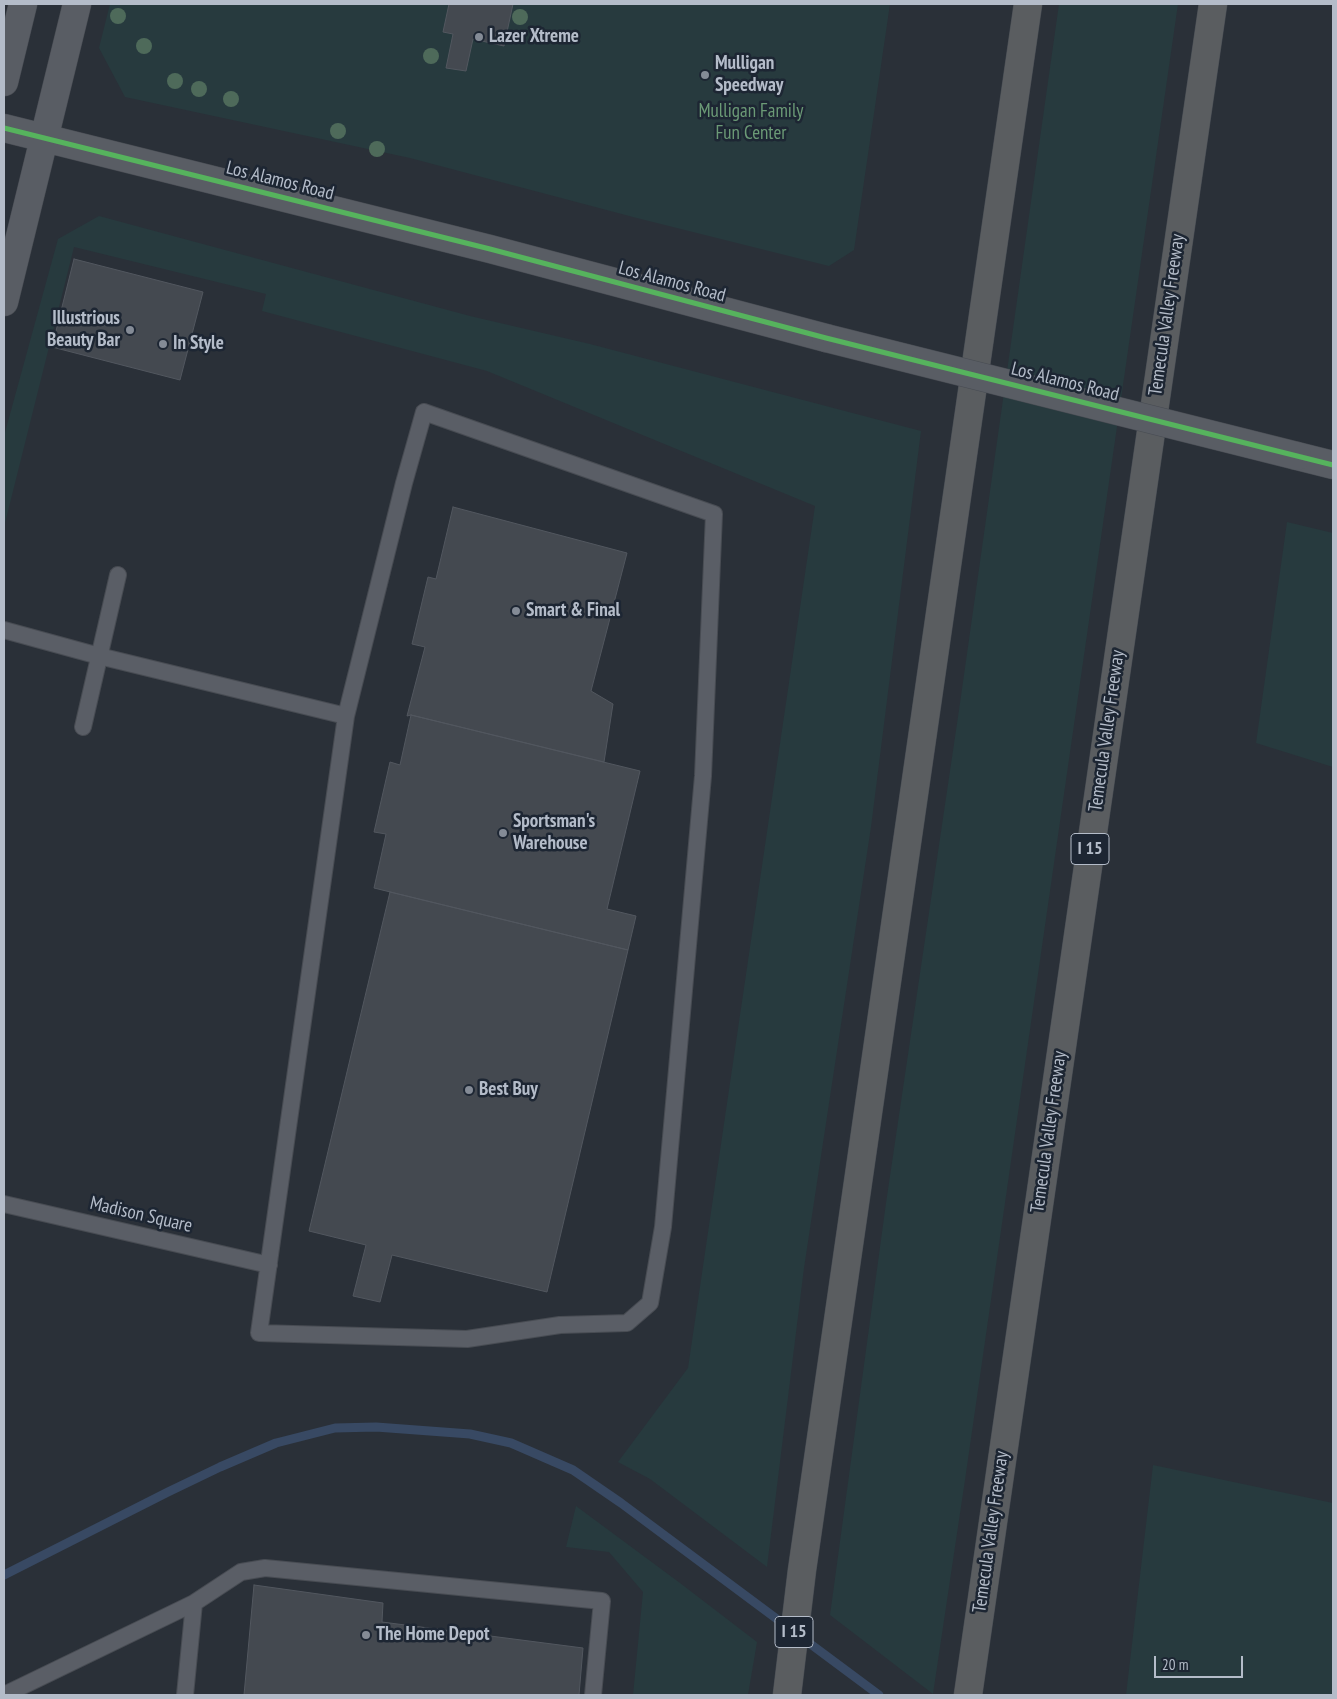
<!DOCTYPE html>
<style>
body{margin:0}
#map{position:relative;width:1337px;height:1699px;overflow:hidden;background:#2a3038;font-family:"PT Sans Narrow",sans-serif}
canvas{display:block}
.frame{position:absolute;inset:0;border:5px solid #b4bcc9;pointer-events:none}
.scale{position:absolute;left:1154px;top:1656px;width:89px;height:22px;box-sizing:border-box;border:2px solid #b4bcc9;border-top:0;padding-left:6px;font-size:15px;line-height:18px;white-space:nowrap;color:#b4bcc9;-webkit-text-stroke:4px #1d2633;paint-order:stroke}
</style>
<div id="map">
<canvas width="1337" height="1699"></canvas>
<div class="frame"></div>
<div class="scale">20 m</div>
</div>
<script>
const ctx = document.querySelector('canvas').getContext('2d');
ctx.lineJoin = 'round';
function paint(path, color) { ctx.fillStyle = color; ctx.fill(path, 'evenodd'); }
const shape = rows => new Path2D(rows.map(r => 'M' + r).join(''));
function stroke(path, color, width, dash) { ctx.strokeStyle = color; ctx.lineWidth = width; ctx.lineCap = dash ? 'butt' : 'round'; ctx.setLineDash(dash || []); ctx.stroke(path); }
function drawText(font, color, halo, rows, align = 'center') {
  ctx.font = font + ' "PT Sans Narrow",sans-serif'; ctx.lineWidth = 5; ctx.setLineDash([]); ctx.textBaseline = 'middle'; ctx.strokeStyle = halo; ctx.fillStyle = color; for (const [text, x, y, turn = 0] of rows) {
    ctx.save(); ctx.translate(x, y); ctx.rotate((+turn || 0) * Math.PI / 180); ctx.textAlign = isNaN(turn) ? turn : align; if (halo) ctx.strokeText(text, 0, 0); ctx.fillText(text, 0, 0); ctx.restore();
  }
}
const green = shape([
 [110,4,890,4,854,250,829,266,633,217,410,158,125,97,99,48],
 [1059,4,1178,4,965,1480,933,1694,830,1615,886,1203,959,710],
 [99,216,470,316,590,344,921,431,871,827,804,1268,767,1567,650,1479,618,1462,688,1368,815,506,487,371,262,311,266,294,74,247,4,527,4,436,58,239],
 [1287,522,1333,533,1333,767,1256,743],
 [1153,1465,1333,1503,1333,1695,1126,1695],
 [576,1506,680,1583,757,1642,748,1695,633,1695,643,1592,609,1552,566,1547]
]);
const stream = shape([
 [4,1575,168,1492,220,1467,276,1443,335,1428,376,1427,470,1434,511,1443,573,1470,621,1503,879,1695]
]);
const building = shape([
 [449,4,513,4,504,46,473,39,466,71,446,68,453,34,443,32,449,4],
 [74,259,203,292,180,380,52,347,74,259],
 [453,507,627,553,591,691,613,704,604,762,411,715,407,716,425,647,412,644,428,577,436,579,453,507],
 [411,715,640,771,607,909,636,916,628,950,374,888,386,834,374,832,390,762,400,765,411,715],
 [390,892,628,950,547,1292,392,1255,380,1302,353,1296,366,1245,309,1231,390,892],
 [254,1585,383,1603,382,1622,583,1648,579,1695,244,1695,254,1585]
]);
const service = shape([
 [424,412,714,514,703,776,663,1227,650,1303,627,1323,560,1325,467,1339,259,1333,346,716,404,483,424,412],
 [4,630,99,656,346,716],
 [83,727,118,575],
 [4,1204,269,1265],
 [194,1603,241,1572,265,1568,602,1601,593,1695],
 [4,1695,194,1603,185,1695]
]);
const secondary = shape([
 [4,82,23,4],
 [4,128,490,249,826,338],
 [4,302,77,4],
 [1297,456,1333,465]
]);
const motorway = shape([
 [787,1695,802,1570,1028,4],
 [968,1695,1213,4]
]);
const secondaryBridge = shape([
 [826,338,1297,456]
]);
const cycleway = shape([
 [4,128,490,249,826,338,1333,465]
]);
const trees = [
 [118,16],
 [520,17],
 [144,46],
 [431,56],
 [175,81],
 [199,89],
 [231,99],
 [338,131],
 [377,149]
];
const markers = [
 [479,37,5,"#848b96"],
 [705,75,5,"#848b96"],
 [130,330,5,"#848b96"],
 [163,344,5,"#848b96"],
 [516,611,5,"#848b96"],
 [503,833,5,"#848b96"],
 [469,1090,5,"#848b96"],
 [366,1635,5,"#848b96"]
];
const shields = [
 [1090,849,38],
 [794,1632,38]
];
const shieldNames = [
 ["I 15",1090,849],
 ["I 15",794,1632]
];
const poiNames = [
 ["Lazer Xtreme",489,37],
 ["Mulligan",715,64],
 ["Speedway",715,86],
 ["Illustrious",120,319,"right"],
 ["Beauty Bar",120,341,"right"],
 ["In Style",173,344],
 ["Smart & Final",526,611],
 ["Sportsman's",513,822],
 ["Warehouse",513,844],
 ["Best Buy",479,1090],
 ["The Home Depot",376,1635]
];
const parkNames = [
 ["Mulligan Family",751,112],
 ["Fun Center",751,134]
];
const streetNames = [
 ["Los Alamos Road",280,181,14],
 ["Los Alamos Road",672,282,15],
 ["Temecula Valley Freeway",1167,315,-82],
 ["Los Alamos Road",1065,382,14],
 ["Temecula Valley Freeway",1107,731,-82],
 ["Temecula Valley Freeway",1049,1132,-82],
 ["Madison Square",141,1215,13],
 ["Temecula Valley Freeway",991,1532,-82]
];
paint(green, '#273a3e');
stroke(stream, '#384963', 9);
paint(building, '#444950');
stroke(building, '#52575f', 1);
stroke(service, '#484c53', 18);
stroke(secondary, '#484c53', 29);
stroke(motorway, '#474c53', 29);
stroke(service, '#5a5e66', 16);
stroke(secondary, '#595d64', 28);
stroke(motorway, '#5a5d60', 28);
stroke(secondaryBridge, '#484c53', 29, []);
stroke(secondaryBridge, '#595d64', 28);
stroke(cycleway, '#56b35d', 5);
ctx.fillStyle = '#4e6a5a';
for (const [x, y] of trees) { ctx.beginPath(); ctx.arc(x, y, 8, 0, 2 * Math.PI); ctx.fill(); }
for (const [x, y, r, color] of markers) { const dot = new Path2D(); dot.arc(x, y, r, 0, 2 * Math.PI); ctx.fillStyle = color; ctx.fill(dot); stroke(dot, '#1d2633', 2); }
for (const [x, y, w] of shields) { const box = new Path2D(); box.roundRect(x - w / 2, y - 15.5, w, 31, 4); ctx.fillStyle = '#1d2633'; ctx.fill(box); stroke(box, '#b4bcc9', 1); }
drawText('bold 18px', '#b4bcc9', null, shieldNames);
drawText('bold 19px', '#b4bcc9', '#1d2633', poiNames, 'left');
drawText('19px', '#6b9a76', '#1d2633', parkNames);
drawText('19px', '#b4bcc9', '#1d2633', streetNames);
</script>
